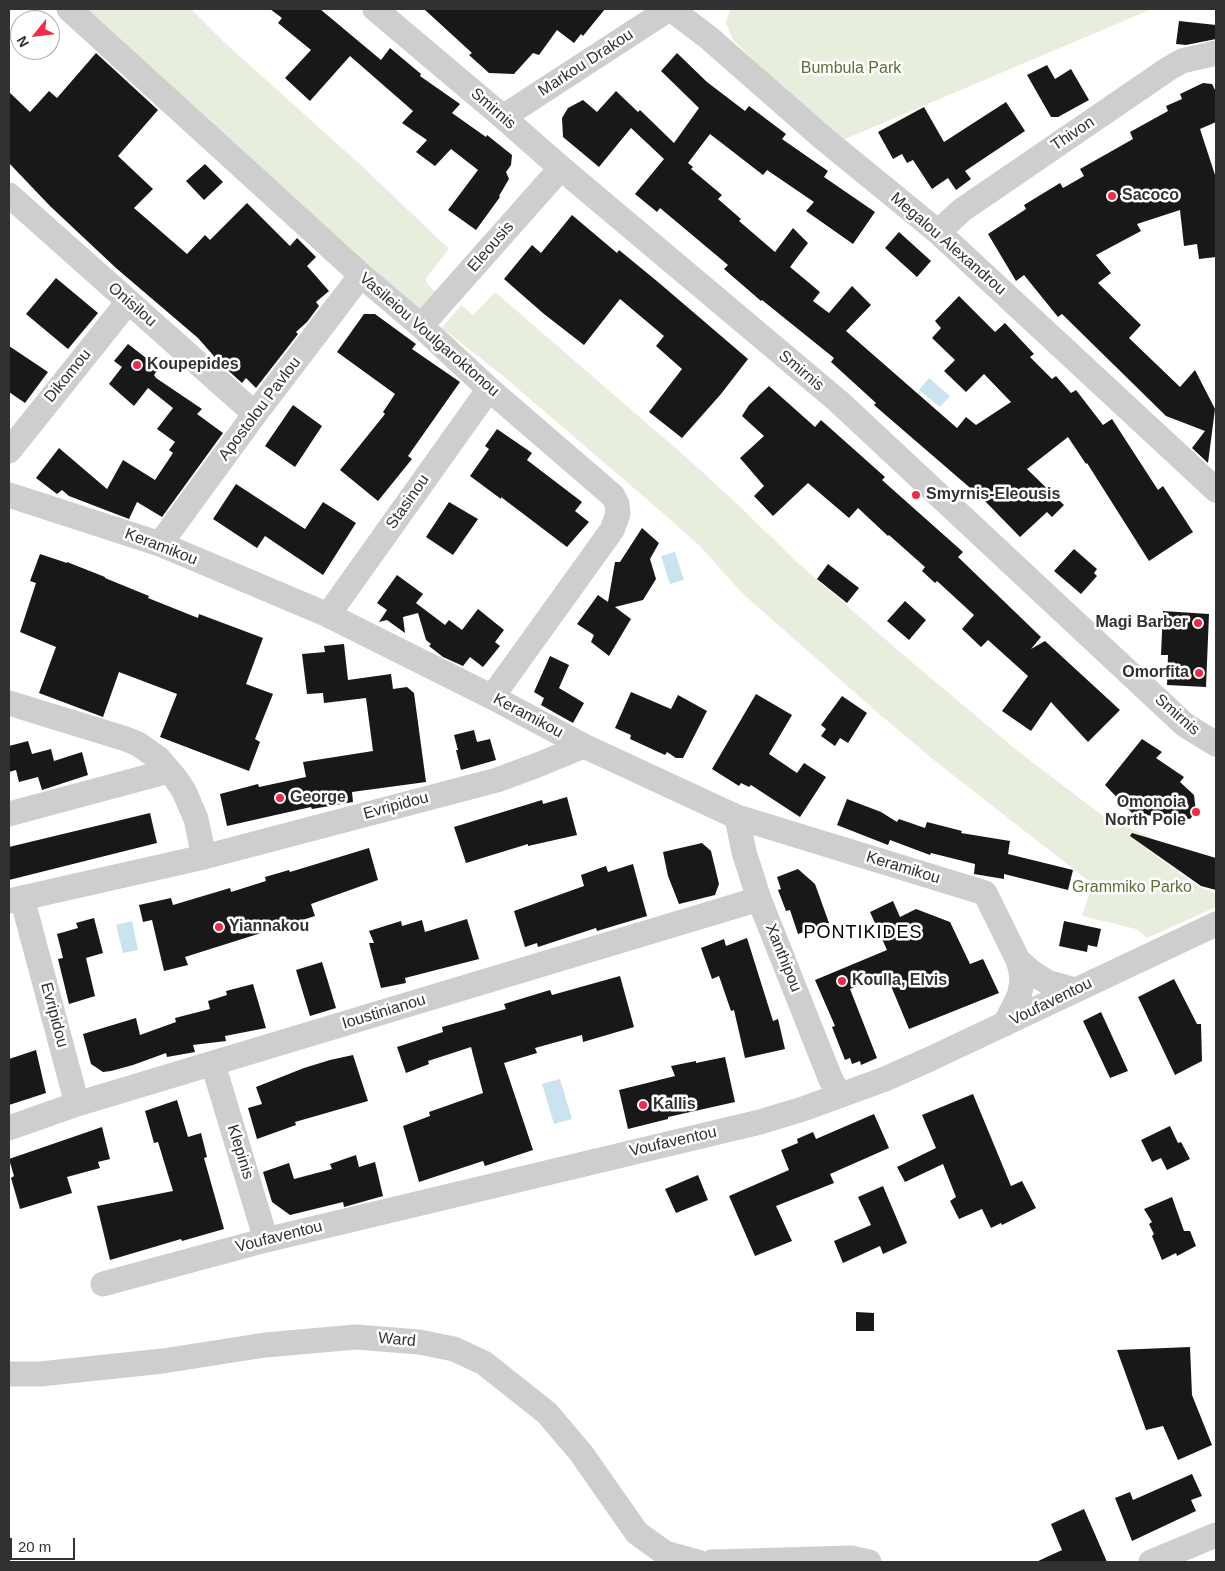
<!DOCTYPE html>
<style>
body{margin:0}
#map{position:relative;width:1225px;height:1571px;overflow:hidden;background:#fff;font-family:Arial,sans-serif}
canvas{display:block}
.frame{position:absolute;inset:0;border:10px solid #313131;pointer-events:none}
.north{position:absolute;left:10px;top:10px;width:50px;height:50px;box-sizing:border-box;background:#fff;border:1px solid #adadad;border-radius:50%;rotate:241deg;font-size:14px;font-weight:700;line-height:20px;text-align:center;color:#313131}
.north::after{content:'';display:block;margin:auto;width:18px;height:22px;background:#f02a49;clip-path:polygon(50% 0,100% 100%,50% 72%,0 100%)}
.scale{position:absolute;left:10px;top:1538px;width:65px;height:22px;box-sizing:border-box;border:2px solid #313131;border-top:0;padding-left:6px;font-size:15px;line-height:18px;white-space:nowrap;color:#313131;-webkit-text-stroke:4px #fff;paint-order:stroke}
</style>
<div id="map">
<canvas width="1225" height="1571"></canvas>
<div class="frame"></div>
<div class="north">N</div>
<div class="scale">20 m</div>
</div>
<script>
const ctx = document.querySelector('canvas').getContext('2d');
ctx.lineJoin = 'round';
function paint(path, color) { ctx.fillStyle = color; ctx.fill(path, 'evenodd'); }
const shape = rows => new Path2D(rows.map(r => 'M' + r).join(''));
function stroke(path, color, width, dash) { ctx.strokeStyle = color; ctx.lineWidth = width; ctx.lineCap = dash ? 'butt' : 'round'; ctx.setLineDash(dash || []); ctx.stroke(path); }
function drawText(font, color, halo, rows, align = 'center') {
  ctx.font = font + ' Arial,sans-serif'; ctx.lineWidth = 5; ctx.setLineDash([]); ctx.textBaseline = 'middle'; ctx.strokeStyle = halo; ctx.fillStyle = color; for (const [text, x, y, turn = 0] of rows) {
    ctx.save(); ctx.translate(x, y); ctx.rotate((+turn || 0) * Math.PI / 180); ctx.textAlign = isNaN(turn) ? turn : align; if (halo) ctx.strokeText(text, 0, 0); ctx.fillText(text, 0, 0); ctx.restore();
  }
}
const green = shape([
 [84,9,191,9,224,42,364,168,449,249,426,278,428,285,437,293,427,306,416,311],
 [730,9,1152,9,838,142,733,40,726,23],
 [495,292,687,458,734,501,797,562,901,653,1019,752,1103,816,1152,838,1147,850,1200,887,1216,894,1216,907,1147,938,1136,929,1082,916,1092,885,1090,882,935,761,878,713,742,593,700,546,650,502,502,375,442,328,461,305,473,315]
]);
const water = shape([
 [929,378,950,396,940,407,919,390],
 [675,552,684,580,670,584,661,556],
 [132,921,138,950,123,953,116,925],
 [560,1079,572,1119,554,1124,542,1084]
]);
const building = shape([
 [270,9,320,9,381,60,390,48,421,74,420,76,460,104,452,113,486,137,487,135,512,155,511,165,506,172,509,179,499,196,500,197,476,230,448,210,478,170,451,149,435,166,416,152,427,140,402,123,413,111,350,56,310,101,285,78,311,50,278,23,282,18],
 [424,9,605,9,583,36,581,34,574,43,557,30,539,55,533,53,514,74,489,73,469,55,472,53],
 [1179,21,1216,25,1216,39,1186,45,1176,44],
 [96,53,158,110,118,156,153,189,134,208,187,254,205,235,210,240,247,203,290,246,297,238,316,257,307,266,329,291,316,302,319,306,307,322,296,332,298,334,256,388,246,378,242,383,220,363,198,338,116,268,50,206,9,163,9,92,30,112,49,91,57,98],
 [677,53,707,82,745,111,749,106,786,134,782,139,828,171,824,177,875,212,853,244,806,211,814,202,767,170,763,175,710,134,688,163,693,167,691,169,722,195,718,199,741,219,739,221,775,252,793,228,808,243,790,267,820,292,813,301,829,313,852,286,871,305,846,331,957,428,966,417,976,425,1011,402,984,374,966,392,944,371,955,360,932,338,941,328,935,321,959,296,995,332,1005,323,1034,354,1030,357,1052,379,1056,376,1071,393,1076,390,1103,425,1112,419,1158,490,1163,486,1193,532,1149,561,1087,463,1086,464,1068,437,1027,469,1064,505,1052,517,1047,512,1020,537,983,499,874,405,876,403,831,362,834,358,762,300,761,301,724,269,728,265,660,208,657,212,635,194,664,159,631,128,599,167,563,137,562,118,568,108,583,100,597,112,616,91,638,112,640,110,674,143,699,108,661,71],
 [1047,65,1055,79,1071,69,1089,100,1058,117,1051,117,1027,75],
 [1203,83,1212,84,1216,92,1216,122,1200,129,1216,178,1216,257,1199,259,1197,244,1184,246,1180,210,1137,224,1141,231,1096,255,1111,273,1098,283,1141,325,1129,338,1180,387,1195,370,1215,409,1208,463,1192,448,1205,431,1166,416,1062,314,1058,317,1024,275,1016,281,988,234,1026,209,1024,205,1060,183,1063,188,1084,176,1080,169,1133,139,1130,132,1168,111,1166,106,1182,99,1180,94],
 [1006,102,1025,131,965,171,971,179,956,190,948,178,932,189,913,160,907,163,902,154,893,159,878,132,924,107,944,142],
 [205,164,223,182,204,200,186,181],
 [572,215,617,253,619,250,658,282,748,359,721,394,682,438,649,412,682,369,656,346,664,336,620,299,584,345,544,314,504,279,532,245,541,253],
 [899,232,931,261,917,277,885,248],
 [56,278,98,313,68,349,26,314],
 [364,314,375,314,416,344,412,349,460,382,408,456,412,459,378,501,340,470,385,414,383,412,395,394,337,352],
 [128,344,159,368,154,375,156,378,202,409,197,414,223,433,162,517,137,502,129,519,69,496,62,490,57,494,36,478,59,448,107,489,123,460,155,480,173,453,169,450,175,442,157,429,173,408,148,388,134,406,109,384,122,367,114,361],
 [9,346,48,372,25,403,9,392],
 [769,386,815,427,821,420,885,477,882,480,963,552,958,557,1041,637,1031,649,1045,641,1120,710,1088,742,1051,702,1031,731,1002,711,1028,676,988,640,981,647,962,629,974,615,937,581,935,583,922,571,925,567,889,535,888,536,858,508,849,518,808,483,773,516,754,496,764,486,740,458,764,436,742,416,749,405],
 [293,405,322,426,295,467,265,446],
 [497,429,532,453,527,460,582,502,575,511,589,522,567,547,501,497,501,499,470,476,489,449,485,446],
 [236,484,305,529,323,502,356,523,323,575,265,536,257,548,213,519],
 [449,502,478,519,453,555,426,537],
 [642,528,659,543,650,559,656,579,643,600,615,607,631,619,609,656,591,642,594,635,577,624,598,595,608,602,615,562,620,562],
 [1074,549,1097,569,1094,573,1097,576,1081,594,1054,571],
 [40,554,67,563,67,562,105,577,105,578,149,596,148,598,198,618,199,614,263,638,246,684,273,694,255,739,260,742,249,771,160,737,177,694,119,672,103,717,39,693,56,647,20,632,36,583,30,581],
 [828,564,859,588,847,603,817,579],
 [397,575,423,594,416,603,445,625,449,620,462,630,478,609,504,630,495,642,500,646,483,667,470,657,463,666,443,657,429,646,431,644,426,640,418,613,403,617,405,633,387,620,379,622,387,610,377,603],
 [905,601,926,620,909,640,887,621],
 [1163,611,1209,614,1206,687,1167,685,1168,655,1161,655],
 [344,644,348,680,391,674,393,689,407,687,414,693,426,782,352,792,353,802,312,809,311,807,227,826,220,794,258,784,259,787,306,777,303,762,373,751,366,698,324,703,323,693,307,694,302,654,325,652,324,646],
 [550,656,569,665,559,688,584,703,573,723,541,705,544,698,534,692],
 [631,692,671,709,678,695,707,711,683,758,676,758,667,752,665,755,630,739,631,735,615,728],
 [756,694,792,715,769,754,797,773,804,763,826,777,800,817,751,785,749,787,741,783,739,786,712,769],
 [842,696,867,713,848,743,840,738,835,746,821,736,826,729,821,725],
 [474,730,477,742,490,739,496,760,461,770,456,750,458,750,454,735],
 [1142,739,1162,752,1156,758,1184,777,1180,782,1194,795,1196,812,1190,819,1133,814,1105,785],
 [28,741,32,754,51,749,54,761,82,752,88,775,42,790,38,777,19,782,16,770,9,772,9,746],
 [567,797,577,835,528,846,528,844,466,863,454,827,542,800,543,804],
 [847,799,881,812,897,822,899,819,925,828,927,822,962,831,961,833,1010,841,1008,854,1073,870,1068,890,1004,874,1004,879,974,874,975,864,931,853,930,855,890,840,888,845,837,825],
 [150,813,157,843,9,880,9,847],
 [1132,833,1216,858,1216,890,1201,886,1130,836],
 [702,843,711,851,719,884,715,895,679,904,668,876,663,852],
 [369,848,378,880,311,904,315,916,185,957,188,965,164,971,152,920,143,922,139,905,171,898,173,905,230,888,231,892,266,881,265,877,289,870,290,872],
 [633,864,647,916,597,931,596,928,538,947,537,943,525,947,514,911,584,886,581,875,606,866,608,872],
 [798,869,815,884,829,923,798,934,790,910,786,911,778,890,781,889,777,877],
 [893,901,900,917,916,909,950,922,970,964,983,959,999,993,909,1029,886,974,850,989,877,1058,861,1065,860,1061,852,1064,850,1058,845,1060,832,1027,835,1026,815,980,887,950,870,912],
 [94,918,103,953,86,958,95,996,69,1004,58,959,63,958,57,934,78,928,76,923],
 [467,919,479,959,405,978,406,983,381,988,369,943,374,943,369,931,401,921,402,926,422,920,425,932],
 [1064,921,1101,929,1097,947,1088,945,1087,952,1059,946],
 [747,938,773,1021,778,1019,785,1049,745,1058,734,1010,731,1011,719,976,712,979,701,948,724,939,726,946],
 [322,962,336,1008,310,1016,296,970],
 [620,976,634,1027,583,1042,582,1035,535,1048,537,1053,504,1063,533,1150,485,1166,483,1161,419,1182,403,1126,430,1116,429,1112,483,1093,471,1047,428,1061,429,1064,406,1073,397,1047,443,1032,442,1027,506,1009,504,1004,550,990,552,995],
 [1174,979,1197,1024,1201,1024,1202,1061,1175,1075,1138,997],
 [253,984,266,1028,225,1036,226,1041,193,1045,195,1052,167,1057,166,1053,133,1065,111,1071,103,1072,91,1064,83,1034,136,1018,140,1035,176,1022,175,1018,210,1009,208,1001,227,995,226,991],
 [1101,1012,1128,1071,1110,1078,1083,1021],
 [36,1050,46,1093,9,1105,9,1059],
 [353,1055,368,1101,295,1122,296,1125,257,1139,248,1108,262,1104,256,1087,304,1068,330,1060],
 [725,1057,735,1102,668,1117,668,1119,628,1129,619,1090,675,1076,671,1066,696,1061,696,1063],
 [973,1094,1011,1186,1022,1181,1036,1208,1002,1225,1001,1223,991,1228,982,1209,959,1219,950,1201,956,1197,943,1164,905,1182,897,1167,936,1148,922,1115],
 [177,1100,188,1137,201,1133,207,1157,204,1158,224,1229,182,1241,181,1239,110,1260,97,1206,173,1191,158,1142,154,1143,145,1111],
 [874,1114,889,1148,830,1174,834,1183,776,1206,792,1241,755,1256,729,1196,789,1170,781,1150,798,1143,797,1139,813,1132,816,1139],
 [1170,1126,1178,1143,1181,1142,1190,1159,1167,1170,1161,1158,1152,1162,1141,1140],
 [102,1127,110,1159,98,1162,100,1168,67,1177,72,1193,20,1209,11,1178,14,1176,9,1159],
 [356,1155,359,1167,375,1162,383,1196,344,1207,343,1202,290,1215,272,1202,263,1172,289,1163,294,1179,332,1169,330,1164],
 [698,1175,708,1200,676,1213,665,1189],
 [883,1186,907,1243,883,1254,880,1246,843,1263,834,1241,871,1225,858,1197],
 [1172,1197,1184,1231,1190,1231,1196,1246,1177,1256,1176,1253,1162,1260,1152,1236,1154,1234,1149,1224,1152,1222,1144,1209],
 [856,1312,874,1313,874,1331,856,1331],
 [1190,1347,1192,1395,1212,1445,1178,1460,1163,1426,1146,1430,1117,1350],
 [1192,1474,1202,1496,1191,1500,1196,1511,1132,1541,1115,1498,1130,1492,1133,1500],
 [1084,1509,1107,1562,1036,1562,1062,1550,1051,1524]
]);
const street = shape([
 [69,9,361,275,421,326,489,389,613,496,617,504,618,514,612,530,492,697],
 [375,9,503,117,561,168,838,401,1185,725,1216,744],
 [671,9,709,38,823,138,938,232,1216,490],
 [503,117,669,9],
 [9,195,255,414],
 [938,232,962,210,1168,69,1182,61,1216,53],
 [421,326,561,168],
 [9,451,128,302],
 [9,495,160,544,328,615,492,697,584,746,737,817,985,893,1018,960,1021,971,1022,983,1019,996,1005,1024],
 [160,544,255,414,361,275],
 [328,615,489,389],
 [9,703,126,739,138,744,158,758,176,779,184,791,196,819,204,857],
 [9,814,169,771],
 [737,817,744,852,759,899,831,1080,840,1095],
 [22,898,77,1104],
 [9,901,204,857,497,780,535,766,584,746],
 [1018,960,1030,971,1047,982,1075,990],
 [213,1064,266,1240],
 [9,1128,77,1104,759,899],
 [103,1284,266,1240,760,1122,803,1109,885,1079,930,1059,1216,924],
 [9,1374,40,1374,163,1361,265,1345,356,1337,419,1342,454,1349,484,1363,547,1413,581,1453,637,1533,665,1553,698,1562],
 [712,1562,851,1558,869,1562],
 [1151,1562,1216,1535]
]);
const markers = [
 [1112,196,5,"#f02a49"],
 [137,365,5,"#f02a49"],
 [916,495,5,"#f02a49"],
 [1198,623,5,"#f02a49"],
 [1199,673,5,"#f02a49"],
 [280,798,5,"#f02a49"],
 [1196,812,5,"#f02a49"],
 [219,927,5,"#f02a49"],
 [842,981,5,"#f02a49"],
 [643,1105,5,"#f02a49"]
];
const streetNames = [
 ["Markou Drakou",586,63,-33],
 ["Smirnis",493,109,41],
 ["Thivon",1073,134,-34],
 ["Megalou Alexandrou",948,244,41],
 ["Eleousis",491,247,-49],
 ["Onisilou",132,305,41],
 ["Vasileiou Voulgaroktonou",429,335,41],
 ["Smirnis",801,371,40],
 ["Dikomou",68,376,-51],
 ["Apostolou Pavlou",260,409,-53],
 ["Stasinou",408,502,-55],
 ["Keramikou",161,547,21],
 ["Smirnis",1177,715,41],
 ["Keramikou",528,716,28],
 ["Evripidou",396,806,-15],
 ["Keramikou",903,868,17],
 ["Xanthipou",783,958,68],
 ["Voufaventou",1051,1002,-26],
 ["Ioustinianou",384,1012,-17],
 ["Evripidou",54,1015,75],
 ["Voufaventou",673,1142,-13],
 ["Klepinis",240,1152,73],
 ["Voufaventou",279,1237,-14],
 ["Ward",397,1340,5]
];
const parkNames = [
 ["Bumbula Park",851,69],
 ["Grammiko Parko",1132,888]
];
const poiNames = [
 ["Sacoco",1122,196],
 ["Koupepides",147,365],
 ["Smyrnis-Eleousis",926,495],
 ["Magi Barber",1188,623,"right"],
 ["Omorfita",1189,673,"right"],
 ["George",290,798],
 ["Omonoia",1186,803,"right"],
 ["North Pole",1186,821,"right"],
 ["Yiannakou",229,927],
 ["Koulla, Elvis",852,981],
 ["Kallis",653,1105]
];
const neighbourhoodNames = [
 ["PONTIKIDES",863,933]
];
paint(green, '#e8eede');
paint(water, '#c9e3ef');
paint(building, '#181818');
stroke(street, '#cecece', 25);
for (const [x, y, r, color] of markers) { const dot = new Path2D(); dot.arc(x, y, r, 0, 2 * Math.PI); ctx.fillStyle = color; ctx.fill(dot); stroke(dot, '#fff', 2); }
drawText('16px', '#313131', '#fff', streetNames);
drawText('16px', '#58703a', '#fff', parkNames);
drawText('bold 16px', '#313131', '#fff', poiNames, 'left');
ctx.letterSpacing = '1px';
drawText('18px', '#000', '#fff', neighbourhoodNames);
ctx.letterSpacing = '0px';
</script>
